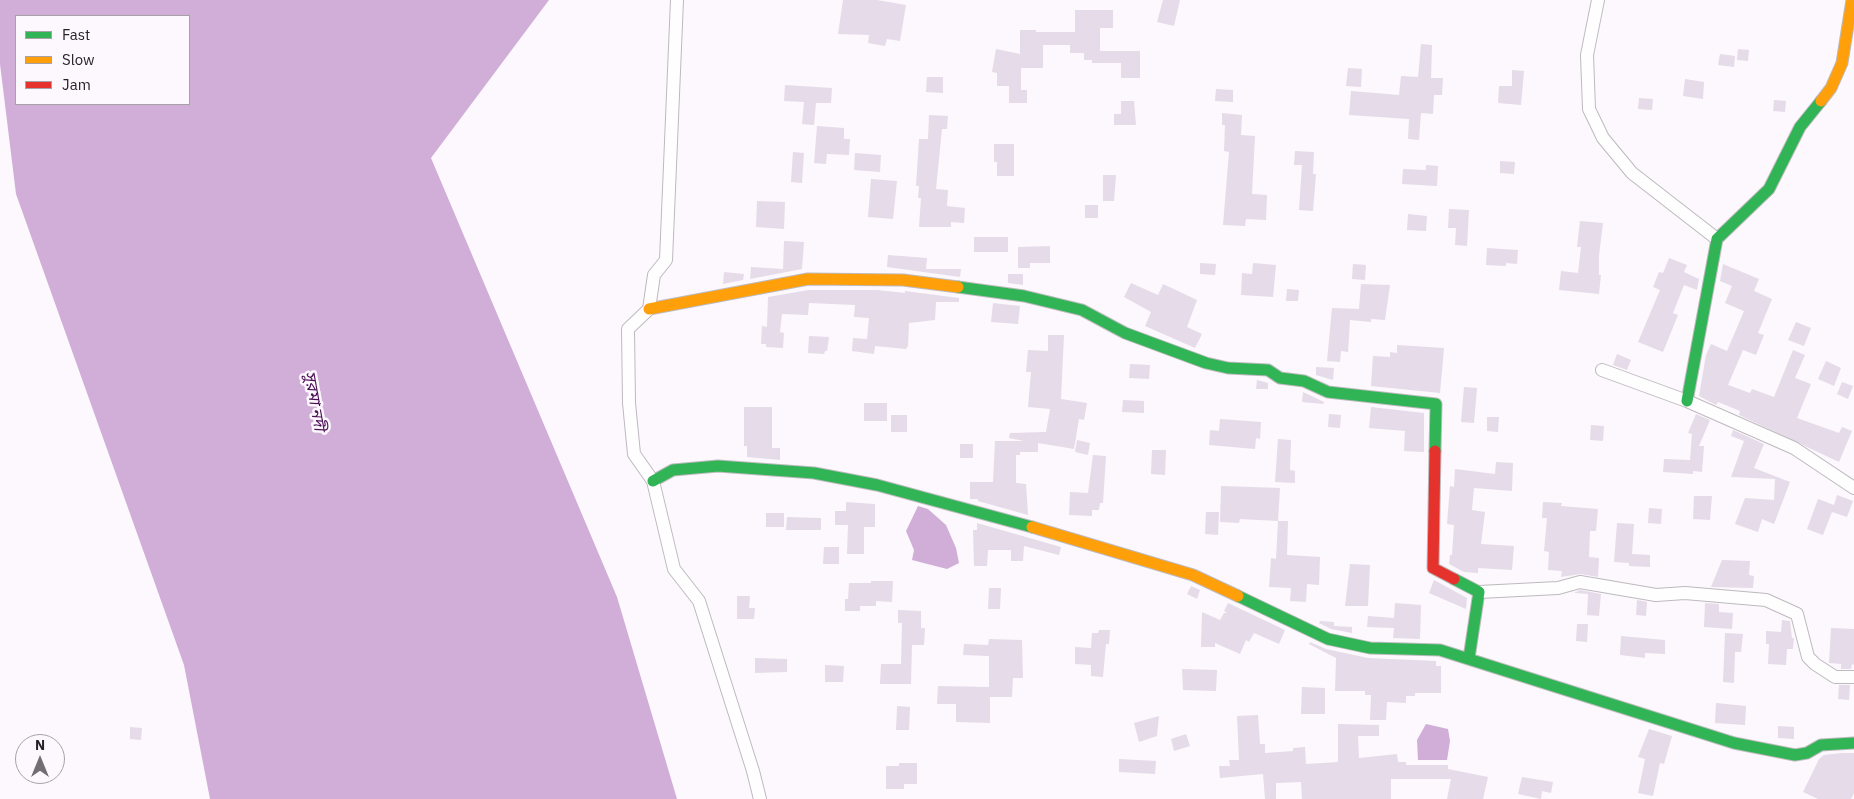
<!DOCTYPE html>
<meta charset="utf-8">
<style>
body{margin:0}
#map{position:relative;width:1854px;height:799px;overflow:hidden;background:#fcf8fd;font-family:"IBM Plex Sans",sans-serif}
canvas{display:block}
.legend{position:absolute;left:15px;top:15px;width:175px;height:90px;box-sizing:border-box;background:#fdf7fe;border:1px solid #a7a2a8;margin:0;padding:6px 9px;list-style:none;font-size:15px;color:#262227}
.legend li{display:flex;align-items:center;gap:10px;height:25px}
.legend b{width:25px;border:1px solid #a7a2a8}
.north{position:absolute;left:15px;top:734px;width:50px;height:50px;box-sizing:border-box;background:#fdf7fe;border:1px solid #a7a2a8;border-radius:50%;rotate:0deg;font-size:14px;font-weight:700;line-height:20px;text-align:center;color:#262227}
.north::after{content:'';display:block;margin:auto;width:18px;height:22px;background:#716d72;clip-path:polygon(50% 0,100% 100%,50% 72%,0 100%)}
</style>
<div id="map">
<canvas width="1854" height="799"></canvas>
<ul class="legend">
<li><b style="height:6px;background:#30b455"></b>Fast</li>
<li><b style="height:6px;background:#ff9f0a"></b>Slow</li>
<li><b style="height:6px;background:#e5322d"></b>Jam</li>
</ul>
<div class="north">N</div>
</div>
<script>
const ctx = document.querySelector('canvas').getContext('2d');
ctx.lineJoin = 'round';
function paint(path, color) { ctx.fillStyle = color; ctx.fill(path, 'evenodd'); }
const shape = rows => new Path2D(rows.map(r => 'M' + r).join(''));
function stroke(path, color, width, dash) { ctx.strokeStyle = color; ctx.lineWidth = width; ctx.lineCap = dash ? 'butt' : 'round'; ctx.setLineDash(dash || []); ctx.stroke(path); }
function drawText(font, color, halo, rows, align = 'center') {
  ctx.font = font + ' "IBM Plex Sans","Noto Sans Bengali",sans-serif'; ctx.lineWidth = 5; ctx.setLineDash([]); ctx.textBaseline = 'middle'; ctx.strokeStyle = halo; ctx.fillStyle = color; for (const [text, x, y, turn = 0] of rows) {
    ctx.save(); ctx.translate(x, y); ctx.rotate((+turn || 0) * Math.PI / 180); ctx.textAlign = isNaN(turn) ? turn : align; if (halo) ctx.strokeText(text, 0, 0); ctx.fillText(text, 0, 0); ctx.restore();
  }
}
const water = shape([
 [0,0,549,0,431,158,617,597,677,799,210,799,184,665,16,194,0,64],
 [16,16,189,16,189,104,16,104],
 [918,506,928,509,946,525,956,548,959,563,947,569,912,560,914,550,906,531],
 [1426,724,1448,729,1450,741,1447,760,1418,760,1417,740]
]);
const building = shape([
 [843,0,877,0,906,5,900,41,887,39,885,46,868,43,869,35,838,34],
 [1163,0,1180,0,1174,26,1157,22],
 [1075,10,1113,10,1113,28,1100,28,1100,51,1140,51,1140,78,1121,78,1121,63,1092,63,1092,60,1084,60,1084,53,1070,53,1070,45,1043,45,1043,68,1021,68,1021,90,1027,90,1027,103,1009,103,1009,86,997,86,997,73,992,72,996,49,1020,54,1020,30,1036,30,1036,32,1075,32],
 [1421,44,1432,45,1431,78,1443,78,1442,95,1434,95,1433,114,1421,113,1419,140,1408,139,1409,119,1349,115,1351,91,1399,95,1401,76,1418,77],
 [1738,49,1749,50,1748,61,1737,60],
 [1720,54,1735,56,1734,67,1718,65],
 [1348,68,1362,69,1361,87,1346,86],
 [1512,70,1524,71,1521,105,1498,103,1499,86,1512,86],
 [927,77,943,77,943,93,926,92],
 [1685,79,1704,82,1703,99,1683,96],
 [785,85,832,88,831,103,816,103,814,125,802,124,804,102,784,101],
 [1216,89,1233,90,1233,102,1215,101],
 [1639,98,1653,99,1652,110,1638,109],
 [1774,100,1786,101,1785,112,1773,111],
 [1121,101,1134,101,1136,125,1114,125,1114,114,1121,114],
 [1222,113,1242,115,1241,135,1255,136,1252,194,1267,195,1266,220,1246,219,1245,226,1223,225,1229,152,1224,151,1225,125,1222,125],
 [929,115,948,116,947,129,942,129,936,189,948,190,947,206,965,208,964,223,951,222,951,227,919,227,921,198,918,198,919,186,916,186,919,139,928,139],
 [817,126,844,128,844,139,850,139,849,155,827,154,826,164,814,163],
 [994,144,1014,144,1014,176,997,176,997,162,994,162],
 [1295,151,1314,152,1313,174,1316,174,1313,211,1299,210,1302,165,1294,165],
 [793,152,804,153,802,183,791,182],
 [855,153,881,155,880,172,854,170],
 [1500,161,1515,162,1514,174,1500,173],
 [1426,165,1438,166,1437,186,1402,184,1403,169,1426,170],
 [1103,175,1116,175,1114,201,1103,201],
 [871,179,897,181,893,219,868,217],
 [757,201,785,202,784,229,756,227],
 [1085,205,1098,205,1098,218,1085,218],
 [1449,209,1469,210,1467,246,1455,245,1456,228,1448,228],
 [1408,214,1427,216,1426,231,1407,230],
 [1580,221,1603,223,1599,256,1599,275,1601,275,1599,294,1559,290,1561,271,1578,273,1581,247,1577,247],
 [974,237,1008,237,1008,252,974,252],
 [784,241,804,242,802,269,750,279,751,267,783,269],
 [1050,246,1050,263,1030,263,1030,268,1018,268,1018,247],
 [1487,248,1518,250,1517,264,1506,263,1506,266,1486,265],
 [888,255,927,258,926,269,961,269,960,277,887,267],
 [1669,258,1687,265,1684,272,1699,279,1697,290,1684,285,1673,313,1678,315,1663,352,1638,342,1660,290,1653,287,1659,272,1663,273],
 [1200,263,1216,264,1215,275,1200,274],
 [1253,263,1276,265,1273,297,1241,295,1242,273,1252,274],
 [1353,264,1366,265,1365,280,1352,279],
 [1723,264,1759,279,1754,291,1772,299,1758,333,1764,335,1756,355,1743,350,1728,385,1750,393,1752,389,1774,397,1793,350,1805,355,1795,378,1811,384,1797,418,1839,433,1842,427,1852,431,1839,462,1739,415,1740,411,1718,402,1716,405,1699,396,1706,355,1711,344,1727,351,1744,311,1725,303,1732,286,1720,281],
 [724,272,744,274,743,280,723,284],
 [1008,274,1023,274,1023,285,1008,283],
 [1131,283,1158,295,1163,284,1197,300,1187,327,1202,334,1195,348,1145,326,1151,312,1124,297],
 [1361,284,1390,285,1385,320,1371,319,1371,322,1350,320,1348,352,1341,351,1340,362,1327,361,1332,308,1359,309],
 [1287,289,1299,290,1298,301,1286,301],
 [809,290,877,290,905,293,905,291,959,298,959,302,936,302,935,320,909,323,908,346,906,349,875,346,874,354,852,351,853,338,867,339,869,318,854,317,855,305,809,303,808,315,782,314,780,332,784,333,783,348,766,347,766,344,761,344,762,326,767,327,768,297],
 [993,303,1020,306,1018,324,991,322],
 [1796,322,1811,328,1804,346,1788,340],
 [1048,335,1064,335,1061,399,1087,403,1084,420,1079,419,1074,449,1038,443,1038,452,1020,452,1020,455,1016,455,1016,483,1026,484,1028,515,978,501,978,499,970,499,970,482,993,482,995,441,1024,441,1009,438,1010,433,1046,432,1050,409,1028,407,1031,372,1026,372,1028,350,1048,351],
 [809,336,829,337,827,351,825,351,824,354,808,353],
 [1397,345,1444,348,1440,393,1371,386,1373,356,1390,357,1390,352,1397,353],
 [1617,354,1631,360,1627,370,1613,365],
 [1826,361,1841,368,1834,386,1818,379],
 [1130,364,1150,365,1149,379,1129,378],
 [1316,367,1334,368,1333,380,1316,375],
 [1257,380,1268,383,1268,389,1256,389],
 [1842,382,1853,386,1848,399,1837,394],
 [1464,387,1477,388,1474,423,1461,422],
 [1303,392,1324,402,1323,404,1302,402],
 [1123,400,1144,401,1144,413,1122,412],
 [864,403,887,403,887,421,864,421],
 [744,407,772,407,772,448,780,448,780,460,747,457,747,446,744,446],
 [1371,407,1424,413,1424,452,1404,451,1405,431,1369,428],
 [1329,414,1341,415,1340,428,1328,427],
 [1696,414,1710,420,1699,446,1704,446,1702,472,1693,471,1693,474,1663,472,1664,459,1690,460,1692,434,1688,433],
 [891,415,907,415,907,432,891,432],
 [1487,417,1499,417,1498,432,1487,431],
 [1220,419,1261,422,1260,439,1256,438,1255,449,1209,445,1210,430,1219,431],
 [1591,425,1604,426,1603,441,1590,440],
 [1733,430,1764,444,1754,468,1790,482,1774,524,1762,519,1758,532,1735,524,1745,498,1774,500,1775,479,1731,477,1744,441,1731,436],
 [1278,439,1291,440,1290,470,1295,471,1295,483,1275,482],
 [1077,440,1090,443,1088,455,1075,452],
 [960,444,973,444,973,458,960,458],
 [1152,450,1166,450,1165,475,1151,474],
 [1093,455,1106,456,1103,503,1100,503,1099,510,1092,510,1092,516,1069,515,1070,492,1088,493],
 [1496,462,1513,463,1512,491,1474,488,1472,510,1485,512,1481,544,1514,546,1512,570,1478,568,1478,573,1464,572,1449,564,1450,555,1452,555,1454,525,1447,524,1450,486,1454,487,1455,469,1495,474],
 [1221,486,1280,488,1278,521,1240,519,1239,523,1220,522],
 [1837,495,1853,501,1847,517,1832,512,1823,535,1807,529,1818,499,1834,505],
 [1694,496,1712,496,1710,520,1693,519],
 [846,502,875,504,875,527,864,527,864,554,847,554,848,525,835,525,835,511,846,511],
 [1543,502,1562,503,1561,506,1598,509,1596,531,1590,531,1589,557,1599,558,1598,577,1581,574,1561,577,1562,571,1548,570,1549,552,1544,551,1547,518,1542,518],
 [1649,508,1662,509,1661,524,1648,523],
 [1206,512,1219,512,1218,535,1205,534],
 [766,513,784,513,784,527,766,527],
 [787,517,821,518,821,530,786,530],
 [1278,521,1288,521,1287,555,1320,557,1319,585,1307,584,1306,602,1290,601,1291,588,1269,587,1271,558,1276,559],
 [977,523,1061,547,1059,555,1024,546,1023,561,1011,561,1011,550,988,550,987,566,974,566,973,530,977,530],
 [1617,523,1634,524,1632,554,1650,555,1650,567,1629,566,1629,563,1614,562],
 [824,547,839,547,839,564,823,564],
 [1722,560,1750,561,1749,575,1754,576,1753,588,1711,587],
 [1350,564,1370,565,1368,606,1345,606],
 [1434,580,1467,598,1466,609,1429,593],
 [871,581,893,581,892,602,876,601,876,606,860,606,860,611,845,611,845,599,848,599,849,583,871,583],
 [1191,586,1200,590,1197,599,1187,594],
 [989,588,1001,588,1000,609,988,609],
 [1580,590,1601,594,1599,616,1587,615,1588,594,1574,593],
 [737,596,750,596,749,608,755,608,754,619,737,619],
 [1637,600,1647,602,1646,616,1636,615],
 [1228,603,1285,630,1279,644,1254,633,1249,642,1246,640,1240,654,1215,643,1215,647,1201,647,1202,612,1220,620,1224,613,1227,613,1224,611],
 [1395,603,1421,605,1420,639,1393,638,1394,628,1367,627,1368,616,1394,618],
 [1705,603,1719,604,1719,612,1733,613,1732,629,1704,627],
 [898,610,921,611,921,628,925,628,924,645,912,645,911,684,880,684,881,664,901,664,902,623,898,623],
 [1782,620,1790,621,1792,638,1794,638,1793,649,1787,649,1786,665,1768,664,1769,644,1766,644,1766,631,1781,632],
 [1320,621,1334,622,1334,626,1352,627,1352,633,1331,629,1319,623],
 [1577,624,1588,624,1587,642,1576,641],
 [1831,628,1854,629,1854,665,1852,664,1851,669,1841,669,1841,664,1829,663],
 [1099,630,1110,630,1109,644,1106,644,1103,677,1091,676,1091,665,1075,664,1075,647,1091,648,1092,633,1098,633],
 [1725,633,1743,634,1741,652,1735,652,1734,683,1723,682],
 [1621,636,1665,640,1665,654,1645,653,1645,658,1620,655],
 [989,639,1022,640,1023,678,1013,678,1012,697,990,697,990,723,956,722,956,704,937,704,938,686,989,687,989,656,963,655,964,644,988,645],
 [1310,642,1326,649,1368,658,1436,661,1436,666,1441,666,1441,693,1415,693,1415,696,1406,696,1406,703,1387,702,1386,720,1370,720,1371,695,1365,695,1365,691,1335,691,1336,658,1309,644],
 [755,658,787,659,787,672,755,673],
 [825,665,844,666,843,682,825,682],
 [1182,669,1217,670,1216,691,1183,690],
 [1839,685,1850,685,1849,700,1838,699],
 [1302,687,1325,688,1325,714,1301,714],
 [1716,703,1746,706,1745,725,1715,723],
 [897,706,910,707,909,730,896,730],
 [1258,715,1260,744,1265,744,1265,753,1293,751,1293,748,1305,747,1306,764,1338,762,1338,724,1379,725,1379,736,1358,736,1359,758,1397,754,1398,762,1406,762,1406,765,1448,765,1448,769,1488,777,1483,799,1447,799,1451,779,1391,779,1391,799,1302,799,1301,782,1276,783,1276,799,1265,799,1263,774,1220,778,1219,766,1230,766,1229,760,1239,760,1237,716],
 [1159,716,1157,736,1139,742,1134,723],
 [1778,726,1794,727,1794,739,1778,738],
 [130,727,142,728,141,740,130,739],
 [1649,729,1672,736,1664,764,1660,763,1653,796,1638,793,1645,759,1638,757],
 [1186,734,1190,746,1174,751,1171,739],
 [1842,753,1854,753,1854,793,1851,799,1818,799,1803,792,1819,759,1824,755],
 [1119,759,1156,761,1155,774,1119,772],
 [899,763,917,763,917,784,904,784,904,789,886,789,886,766,899,766],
 [1522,777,1553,782,1551,793,1542,791,1541,799,1518,794]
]);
const street = shape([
 [677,0,666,260,654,275,649,309,628,329,629,403,634,454,653,481,674,569,699,601,753,771,760,799],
 [1598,0,1587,55,1589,109,1603,138,1632,173,1717,239],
 [1602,370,1687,401,1794,448,1854,488],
 [1479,592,1558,588,1580,582,1656,595,1685,593,1766,600,1797,614,1808,657,1815,664,1835,677,1854,677]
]);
const fast = shape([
 [958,287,1024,296,1082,310,1125,333,1206,363,1228,368,1268,370,1280,378,1304,381,1328,392,1436,404,1435,451],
 [1687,401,1717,239,1769,189,1800,127,1821,101],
 [653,481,673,470,718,466,814,473,877,485,1032,527],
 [1454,579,1479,592,1469,658],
 [1238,596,1328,639,1370,648,1440,650,1734,743,1795,755,1807,753,1821,745,1854,743]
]);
const slow = shape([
 [1821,101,1831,88,1842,63,1852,0],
 [649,309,808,279,903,280,958,287],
 [1032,527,1193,575,1238,596]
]);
const jam = shape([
 [1435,451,1433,568,1454,579]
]);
const waterNames = [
 ["সুরমা নদী",314,401,80]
];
paint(water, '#d1aed8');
paint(building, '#e6dbe9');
stroke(street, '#bdbabe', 14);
stroke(fast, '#bdbabe', 13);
stroke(slow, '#bdbabe', 13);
stroke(jam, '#bdbabe', 13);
stroke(street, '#fffeff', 12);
stroke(fast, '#30b455', 11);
stroke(slow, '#ff9f0a', 11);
stroke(jam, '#e5322d', 11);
drawText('italic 16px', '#4a0e54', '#fdf7fe', waterNames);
</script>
